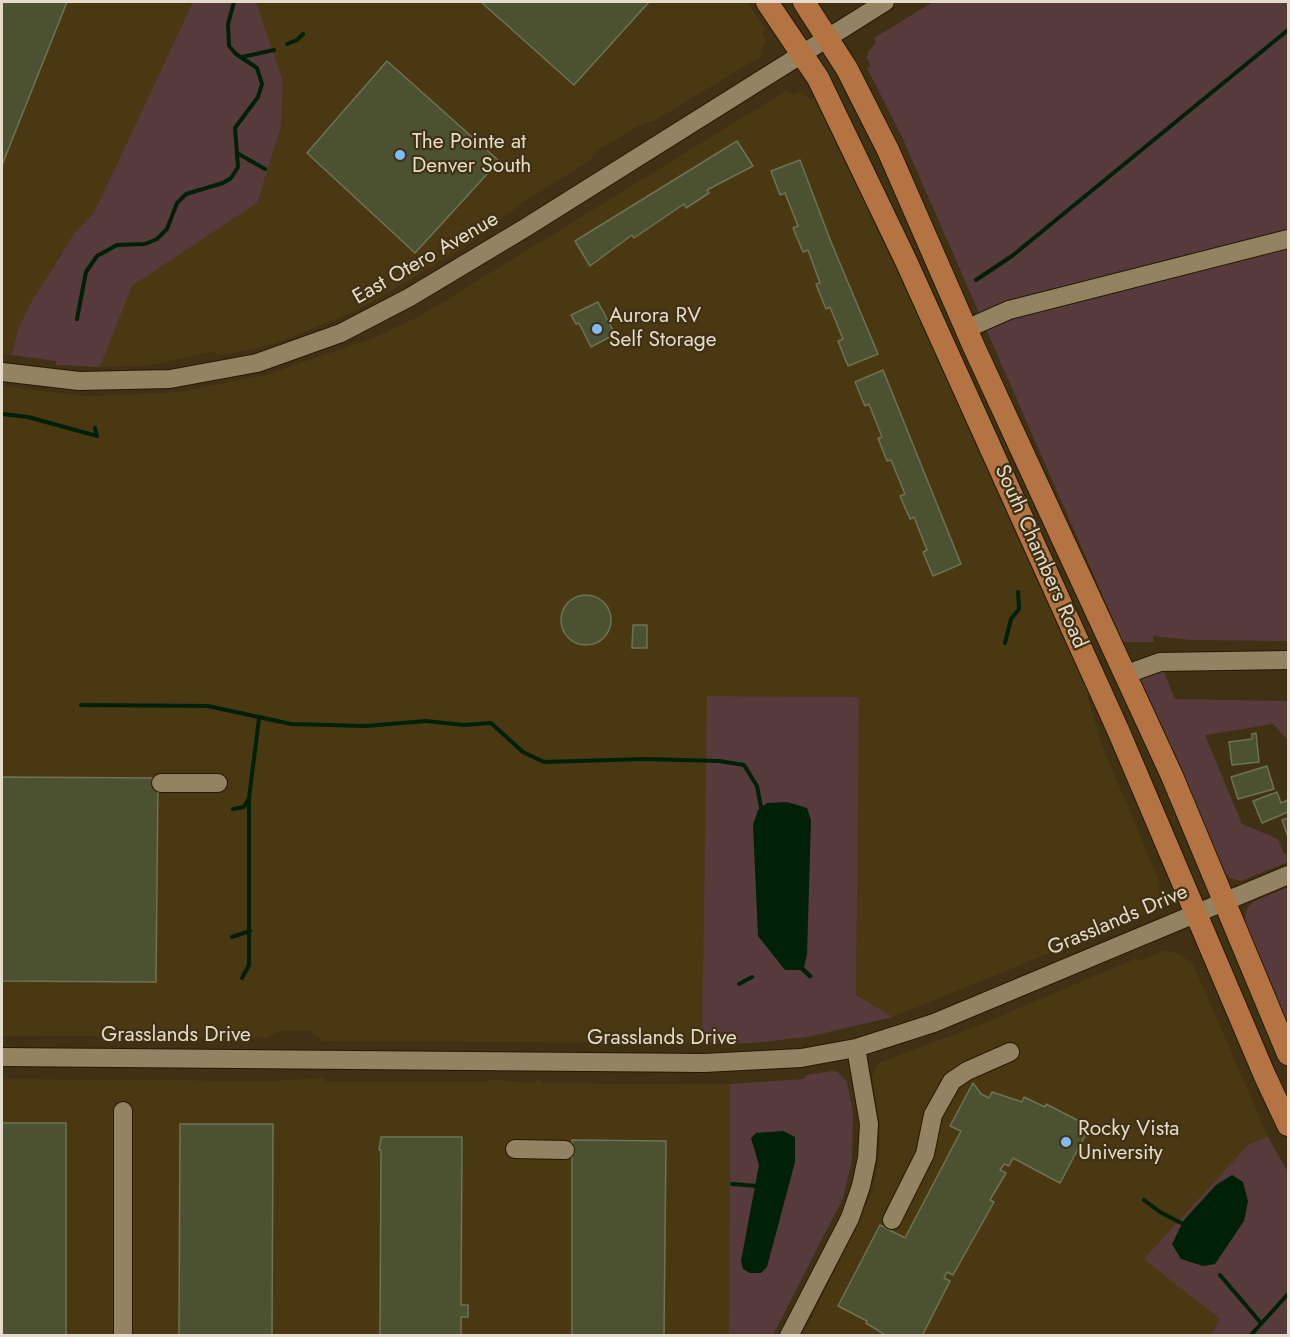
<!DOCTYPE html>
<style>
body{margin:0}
#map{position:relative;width:1290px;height:1337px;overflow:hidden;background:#403114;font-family:Jost,sans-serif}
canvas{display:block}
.frame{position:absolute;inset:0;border:3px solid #e4dbca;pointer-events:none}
</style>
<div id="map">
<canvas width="1290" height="1337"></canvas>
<div class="frame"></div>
</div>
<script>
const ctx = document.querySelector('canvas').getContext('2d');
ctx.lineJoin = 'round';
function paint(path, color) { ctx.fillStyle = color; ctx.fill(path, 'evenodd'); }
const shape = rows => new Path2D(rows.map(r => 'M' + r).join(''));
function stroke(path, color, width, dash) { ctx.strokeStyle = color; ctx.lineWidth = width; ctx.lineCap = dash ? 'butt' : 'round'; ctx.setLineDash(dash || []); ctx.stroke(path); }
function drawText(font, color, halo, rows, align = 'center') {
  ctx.font = font + ' Jost,sans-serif'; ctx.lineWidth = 4.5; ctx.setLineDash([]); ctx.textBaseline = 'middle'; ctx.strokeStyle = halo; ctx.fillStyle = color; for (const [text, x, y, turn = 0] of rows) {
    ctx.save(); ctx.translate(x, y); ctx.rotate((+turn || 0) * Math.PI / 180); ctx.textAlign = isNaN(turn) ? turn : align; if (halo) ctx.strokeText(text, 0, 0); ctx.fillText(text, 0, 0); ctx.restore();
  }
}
const built = shape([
 [2,2,193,2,94,213,60,254,18,329,12,355,2,353],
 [256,2,747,2,766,30,762,32,766,43,760,51,762,55,760,57,654,121,642,124,600,149,589,161,522,203,468,245,360,309,277,343,249,350,221,355,211,352,148,366,100,367,132,286,257,203,281,127,283,81],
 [787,90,790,95,800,92,811,100,815,98,953,389,1090,692,1088,698,1101,743,1160,883,1157,909,893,1017,856,995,858,697,708,696,702,1043,323,1041,311,1031,279,1031,267,1038,2,1036,2,386,88,396,179,392,265,375,371,339,420,316],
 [1165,950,1181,955,1193,964,1268,1137,1249,1144,1220,1319,1211,1335,802,1336,859,1223,872,1191,879,1161,880,1125,872,1077,878,1063,979,1025,1135,959,1141,960],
 [325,1078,326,1082,487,1082,490,1079,527,1083,540,1080,543,1083,730,1084,729,1335,2,1336,2,1079,271,1081]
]);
const green = shape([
 [193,2,256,2,283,81,281,127,257,203,132,286,100,367,56,365,56,361,12,355,18,329,32,301,74,234,94,213],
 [933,2,1288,2,1288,641,1190,640,1153,636,1154,642,1123,642,902,137,867,68,871,66,867,58,868,52,876,43,874,38],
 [1163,670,1175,699,1288,701,1288,740,1273,724,1205,735,1242,824,1278,839,1284,854,1288,853,1288,862,1241,881,1230,878,1224,872,1137,671],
 [707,696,859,697,856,995,893,1017,807,1037,752,1043,702,1043],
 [1288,887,1288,1026,1244,920,1248,907,1253,902],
 [832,1071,838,1072,847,1082,853,1111,852,1160,843,1198,773,1335,729,1336,730,1084,804,1079,807,1075],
 [1268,1137,1288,1172,1288,1335,1211,1335,1220,1319,1144,1259,1249,1144]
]);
const water = shape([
 [787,802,807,808,811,820,807,955,804,967,813,976,810,979,800,970,785,970,758,936,753,825,758,810,767,803],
 [783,1131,795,1137,795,1162,767,1267,761,1273,750,1273,743,1269,741,1261,759,1165,751,1138,756,1133],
 [1232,1175,1243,1182,1248,1201,1244,1221,1215,1264,1203,1266,1181,1259,1172,1244,1184,1220,1216,1185]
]);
const stream = shape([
 [287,44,297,40,303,34],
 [242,57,274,50],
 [237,153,265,169],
 [976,280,1012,256,1288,30],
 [77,319,86,272,97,256,117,245,145,244,157,239,167,229,177,203,186,194,223,183,231,178,238,167,235,128,258,97,262,84,257,68,236,54,229,46,228,24,234,2],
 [2,414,28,417,97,436,95,428],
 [1005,643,1011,619,1019,609,1018,592],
 [81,705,208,706,291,724,366,726,426,721,464,725,491,723,523,752,544,762,645,759,719,761,744,765,757,786,762,812],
 [233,809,244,807,249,798,259,719],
 [232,937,250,931],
 [242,978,249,965,249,798],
 [739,984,752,977],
 [732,1184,758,1186],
 [1144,1200,1160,1212,1187,1226],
 [1220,1275,1261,1323],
 [1250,1336,1288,1294]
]);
const building = shape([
 [2,2,67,2,2,165,2,2],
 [481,2,649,2,574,85,481,2],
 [387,61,499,161,415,253,307,153,387,61],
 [737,141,753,166,707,190,709,193,686,208,684,204,634,238,632,235,590,266,575,241,737,141],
 [800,160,831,242,878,354,848,366,838,341,843,339,830,307,826,309,816,284,820,283,808,250,803,252,793,228,798,226,785,193,780,195,771,171,800,160],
 [598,302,615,334,591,347,579,323,576,324,571,315,598,302],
 [883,370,961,564,933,576,923,552,927,550,914,517,910,519,900,496,905,494,891,460,887,461,878,438,882,437,869,404,865,406,855,382,883,370],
 '561 620a25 25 0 1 1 50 0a25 25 0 1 1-50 0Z',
 [633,625,647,625,647,648,632,648,633,625],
 [1256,733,1259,762,1232,765,1229,742,1252,739,1252,734,1256,733],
 [1267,766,1274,789,1238,799,1231,777,1267,766],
 [2,777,158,778,156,982,2,981,2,777],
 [1277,792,1281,803,1288,800,1288,812,1262,823,1253,801,1277,792],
 [1288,818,1288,837,1282,820,1288,818],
 [973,1083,981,1094,989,1098,992,1092,1022,1102,1024,1097,1045,1107,1046,1104,1079,1121,1078,1125,1088,1130,1060,1183,1013,1158,1009,1166,1004,1164,1000,1170,1006,1173,990,1200,994,1202,953,1275,947,1272,944,1278,950,1281,922,1336,887,1336,866,1323,867,1321,838,1306,880,1225,905,1238,961,1131,950,1126,973,1083],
 [2,1123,66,1123,66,1336,2,1336,2,1123],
 [180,1124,273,1124,272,1336,179,1336,180,1124],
 [381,1137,462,1137,461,1305,468,1305,468,1317,461,1317,461,1336,380,1336,381,1150,379,1150,381,1137],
 [572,1140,666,1141,664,1336,572,1336,572,1140]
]);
const minor = shape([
 [966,329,1009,310,1288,239],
 [2,372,79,381,170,379,257,363,341,333,410,297,525,228,885,2],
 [1124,675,1160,662,1288,660],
 [161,783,218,783],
 [2,1057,704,1063,801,1058,856,1048,934,1023,1288,875],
 [515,1149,565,1150],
 [892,1220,925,1154,933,1115,952,1081,967,1071,1010,1052],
 [123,1336,123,1111],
 [789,1336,850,1218,861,1186,867,1158,869,1124,856,1048]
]);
const major = shape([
 [767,2,818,78,906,261,1118,730,1265,1076,1288,1125],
 [804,2,847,69,888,150,974,347,1172,776,1288,1054]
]);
const markers = [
 [400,155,6,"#81bcfa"],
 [597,329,6,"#81bcfa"],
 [1066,1142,6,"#81bcfa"]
];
const poiNames = [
 ["The Pointe at",412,143],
 ["Denver South",412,167],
 ["Aurora RV",609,317],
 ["Self Storage",609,341],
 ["Rocky Vista",1078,1130],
 ["University",1078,1154]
];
const streetNames = [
 ["East Otero Avenue",426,259,-30],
 ["South Chambers Road",1040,557,66],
 ["Grasslands Drive",1118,921,-23],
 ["Grasslands Drive",176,1036],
 ["Grasslands Drive",662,1039]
];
paint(built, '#4a3813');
paint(green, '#573a3c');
paint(water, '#002107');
stroke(stream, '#002107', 4);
paint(building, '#4c5132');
stroke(building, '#6e7353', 1.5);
stroke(minor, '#271900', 20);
stroke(major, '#271900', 24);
stroke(minor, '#948363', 18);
stroke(major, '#b37343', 22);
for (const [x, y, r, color] of markers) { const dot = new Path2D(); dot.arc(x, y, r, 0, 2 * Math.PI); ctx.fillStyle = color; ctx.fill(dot); stroke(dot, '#403114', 2); }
drawText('21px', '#e4dbca', '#403114', poiNames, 'left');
drawText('21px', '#e4dbca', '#403114', streetNames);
</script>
